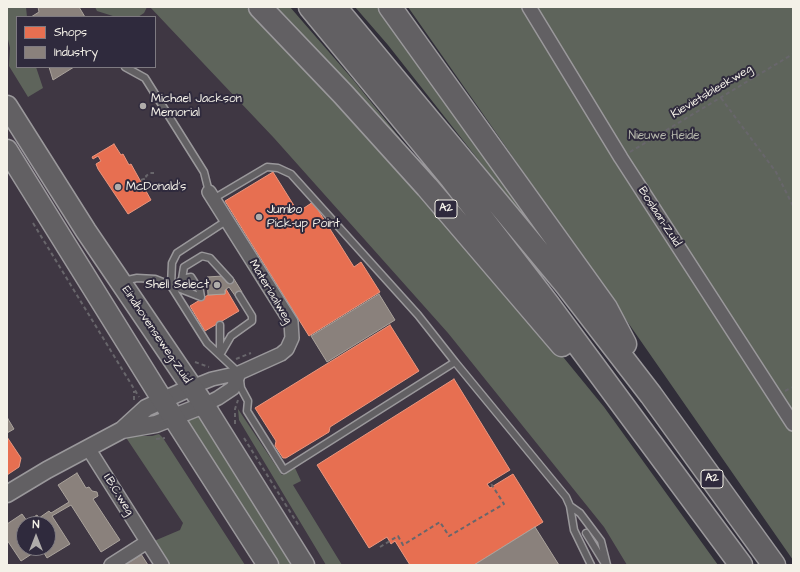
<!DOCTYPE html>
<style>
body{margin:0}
#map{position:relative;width:800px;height:572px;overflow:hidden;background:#312e39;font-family:"Architects Daughter",sans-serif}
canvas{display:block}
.frame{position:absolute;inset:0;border:8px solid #f4f1e8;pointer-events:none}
.legend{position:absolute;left:16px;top:16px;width:140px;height:52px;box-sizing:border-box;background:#2f2a3d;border:1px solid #7e7a81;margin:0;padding:5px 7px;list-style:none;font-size:12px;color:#f4f1e8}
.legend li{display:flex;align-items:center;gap:8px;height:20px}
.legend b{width:20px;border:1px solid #7e7a81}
.north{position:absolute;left:16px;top:516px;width:40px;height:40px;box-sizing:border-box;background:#2f2a3d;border:1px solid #7e7a81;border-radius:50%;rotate:0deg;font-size:11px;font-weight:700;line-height:16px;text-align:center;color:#f4f1e8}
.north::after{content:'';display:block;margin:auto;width:14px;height:18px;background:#b0adab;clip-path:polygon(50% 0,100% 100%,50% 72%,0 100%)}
</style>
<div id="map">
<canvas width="800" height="572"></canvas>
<div class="frame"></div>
<ul class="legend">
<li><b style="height:11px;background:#e76f51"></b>Shops</li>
<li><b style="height:11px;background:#8a817c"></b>Industry</li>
</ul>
<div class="north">N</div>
</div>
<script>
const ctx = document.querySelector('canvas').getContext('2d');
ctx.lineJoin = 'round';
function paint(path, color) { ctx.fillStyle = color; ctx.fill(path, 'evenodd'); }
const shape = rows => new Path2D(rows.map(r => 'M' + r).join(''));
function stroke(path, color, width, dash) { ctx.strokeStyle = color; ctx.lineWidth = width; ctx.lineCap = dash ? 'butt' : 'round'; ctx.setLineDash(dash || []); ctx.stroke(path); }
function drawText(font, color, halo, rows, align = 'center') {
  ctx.font = font + ' "Architects Daughter",sans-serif'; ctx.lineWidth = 4; ctx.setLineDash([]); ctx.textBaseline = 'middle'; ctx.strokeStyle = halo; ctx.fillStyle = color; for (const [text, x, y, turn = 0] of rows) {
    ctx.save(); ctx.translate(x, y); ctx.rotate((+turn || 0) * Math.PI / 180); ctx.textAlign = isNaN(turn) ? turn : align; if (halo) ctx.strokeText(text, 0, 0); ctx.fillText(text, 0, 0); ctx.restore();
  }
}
const built = shape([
 [7,7,203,7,674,565,7,565],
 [17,17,155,17,155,67,17,67],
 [24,524,48,524,48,548,24,548]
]);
const green = shape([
 [7,7,26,7,27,17,17,17,17,67,36,67,43,88,28,97,9,66,10,48,7,35],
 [95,7,147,7,144,13,138,17,116,17,97,11],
 [150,7,246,7,346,107,483,259,604,407,718,565,627,565,604,527,448,333,274,138],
 [266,7,290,7,355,82,524,293],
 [355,7,382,7,621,341,388,45],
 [408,7,793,7,793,560,483,114],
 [238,409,282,475,295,468,301,481,293,485,342,565,326,565,239,420],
 [195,414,200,419,298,565,278,565,200,446,186,422,187,415],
 [159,434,163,438,245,565,170,565,154,541,180,530,183,523,125,436,152,436]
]);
const shops = shape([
 [114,144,121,155,123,154,129,165,131,164,151,200,128,214,98,169,96,164,101,161,98,156,93,159,92,157,114,144],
 [273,172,298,212,313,202,354,267,361,262,380,292,309,336,225,201,273,172],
 [226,289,239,311,205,331,190,306,208,295,225,294,226,289],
 [390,325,419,371,330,427,329,432,286,458,283,458,275,446,276,441,255,408,390,325],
 [454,379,510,470,487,484,490,488,513,474,543,522,474,565,410,565,395,541,391,544,387,537,369,548,317,465,454,379],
 [7,437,21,458,19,467,7,475,7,437]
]);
const industry = shape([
 [38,7,79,7,85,17,31,17,39,12,38,7],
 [49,67,74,67,53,80,49,67],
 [223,276,227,283,234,279,242,292,236,297,229,287,225,290,225,294,208,295,207,277,223,276],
 [379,294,395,320,327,362,311,336,379,294],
 [8,419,14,429,7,433,7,420,8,419],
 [77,473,86,488,89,487,92,491,97,492,98,496,93,499,120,540,101,552,71,505,52,516,70,544,47,558,41,548,21,561,7,540,7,524,22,514,27,521,37,515,39,518,49,511,51,513,69,502,58,485,77,473],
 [24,524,48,524,48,548,24,548,24,524],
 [535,527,559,565,474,565,535,527],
 [141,554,148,565,125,565,141,555,141,554]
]);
const path = shape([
 [721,98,776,172,793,206],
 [630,152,793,54],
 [141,180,147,178,146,176,150,173,154,173],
 [33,223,139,397],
 [236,359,251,353],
 [195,362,209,367],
 [785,391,793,387],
 [134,400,134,391],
 [235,424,235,409,238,400],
 [244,438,299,526],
 [156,439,165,438],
 [380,547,398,536,403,545,440,522,449,536,504,504,490,482]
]);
const service = shape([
 [125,67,145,78,204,172,209,192],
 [213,199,267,167,278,168,291,174,418,315,455,362],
 [226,221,177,253,172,263,171,286,207,343,239,373,241,388,248,401,247,411,284,470,455,362,566,497,570,506,574,530,591,565],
 [182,279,191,277,200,291,201,297],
 [123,281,137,278,155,279,201,297],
 [171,286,179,283,182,279,184,267,202,256,210,258,230,280],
 [220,325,220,353],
 [220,355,231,336,252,321,252,316,239,295],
 [570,506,580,513,601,541,607,565],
 [586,533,605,564]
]);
const minor = shape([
 [529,7,621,158,793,424],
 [192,387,212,379,239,373,281,354,287,349,292,338,291,322,209,192],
 [204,405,218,398,233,388,239,373],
 [88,448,162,565],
 [111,565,147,542]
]);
const tertiary = shape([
 [122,430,156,424,204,405],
 [7,494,47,470,122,430,146,408,192,387]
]);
const primary = shape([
 [7,106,86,231,204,405,304,565],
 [7,150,173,417,268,565]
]);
const motorway = shape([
 [260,7,343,94,427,187,562,345],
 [310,7,451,178,548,304,741,565],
 [335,7,567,286,651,395,774,565],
 [390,7,606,308,625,344]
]);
const markers = [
 [143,106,4,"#b0adab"],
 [118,187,4,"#b0adab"],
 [259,217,4,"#b0adab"],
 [217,285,4,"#b0adab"]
];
const shields = [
 [446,209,22],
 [712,479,22]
];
const shieldNames = [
 ["A2",446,209],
 ["A2",712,479]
];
const streetNames = [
 ["Kievietsbleekweg",712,92,-31],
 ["Boslaan-Zuid",659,217,57],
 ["Materiaalweg",270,292,59],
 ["Eindhovenseweg-Zuid",156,335,56],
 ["I.B.C.weg",118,495,58]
];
const poiNames = [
 ["Michael Jackson",151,99],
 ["Memorial",151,113],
 ["McDonald's",126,187],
 ["Jumbo",267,210],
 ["Pick-up Point",267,224],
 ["Shell Select",209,285,"right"]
];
const parkNames = [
 ["Nieuwe Heide",664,136]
];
paint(built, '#3f3743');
paint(green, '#5e645b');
paint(shops, '#e76f51');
stroke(shops, '#eb967e', 1);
paint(industry, '#8a817c');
stroke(industry, '#aaa39c', 1);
stroke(service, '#9a989b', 9);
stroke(minor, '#9a989b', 16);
stroke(tertiary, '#9a989b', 19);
stroke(primary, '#9a989b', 23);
stroke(motorway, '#9a989b', 25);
stroke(path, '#68666b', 2, [4, 3]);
stroke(service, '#626063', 6);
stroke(minor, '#626063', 13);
stroke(tertiary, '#626063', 16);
stroke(primary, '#626063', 20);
stroke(motorway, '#626063', 22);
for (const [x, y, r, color] of markers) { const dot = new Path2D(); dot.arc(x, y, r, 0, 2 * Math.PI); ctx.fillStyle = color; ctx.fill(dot); stroke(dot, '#2f2a3d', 1.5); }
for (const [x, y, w] of shields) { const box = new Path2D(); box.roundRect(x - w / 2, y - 9, w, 18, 3); ctx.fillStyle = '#2f2a3d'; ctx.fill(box); stroke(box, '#f4f1e8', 1); }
drawText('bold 11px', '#f4f1e8', null, shieldNames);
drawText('12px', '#f4f1e8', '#2f2a3d', streetNames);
drawText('12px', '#f4f1e8', '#2f2a3d', poiNames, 'left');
drawText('12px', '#b4b6ab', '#2f2a3d', parkNames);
</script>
